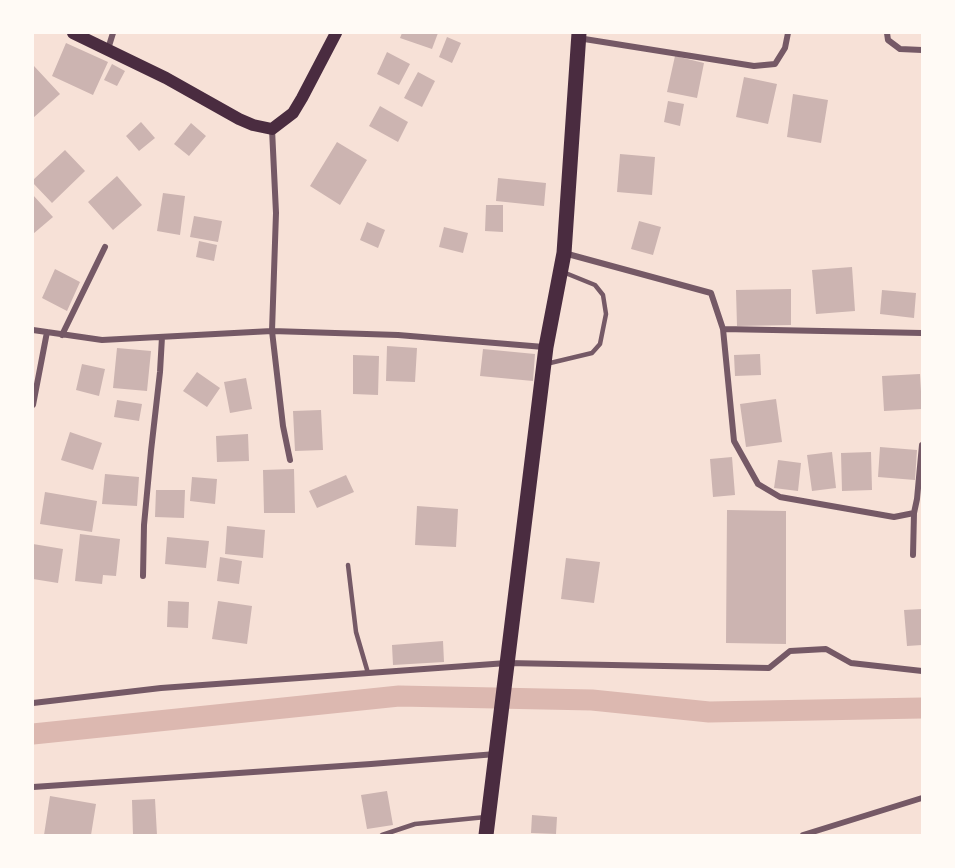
<!DOCTYPE html>
<style>
body{margin:0}
#map{position:relative;width:955px;height:868px;overflow:hidden;background:#f7e1d7;font-family:"Titillium Web",sans-serif}
canvas{display:block}
.frame{position:absolute;inset:0;border:34px solid #fffaf5;pointer-events:none}
</style>
<div id="map">
<canvas width="955" height="868"></canvas>
<div class="frame"></div>
</div>
<script>
const ctx = document.querySelector('canvas').getContext('2d');
ctx.lineJoin = 'round';
const shape = rows => new Path2D(rows.map(r => 'M' + r).join(''));
function stroke(path, color, width, dash) { ctx.strokeStyle = color; ctx.lineWidth = width; ctx.lineCap = dash ? 'butt' : 'round'; ctx.setLineDash(dash || []); ctx.stroke(path); }
function paint(path, color) { ctx.fillStyle = color; ctx.fill(path, 'evenodd'); }
const canal = shape([
 [33,734,399,696,592,700,709,712,922,708]
]);
const building = shape([
 [402,33,438,33,432,49,400,38],
 [447,37,461,43,452,63,439,57],
 [66,43,108,62,93,95,52,76],
 [387,52,410,64,399,85,377,74],
 [675,56,704,63,697,98,667,92],
 [112,64,125,71,117,86,104,80],
 [34,66,60,94,33,118,33,67],
 [418,72,435,81,422,107,404,98],
 [744,77,777,84,768,124,736,117],
 [793,94,828,100,821,143,787,137],
 [668,101,684,104,680,126,664,122],
 [380,106,408,122,398,142,369,126],
 [141,122,155,138,139,151,126,136],
 [191,123,206,136,189,156,174,144],
 [337,142,367,160,340,205,310,186],
 [65,150,85,171,52,203,33,183,33,180],
 [620,154,655,157,652,195,617,192],
 [117,176,142,205,113,230,88,202],
 [498,178,546,183,544,206,496,201],
 [163,193,185,196,180,235,157,231],
 [33,195,53,217,33,234],
 [486,205,503,205,503,232,485,231],
 [194,216,222,221,218,242,190,237],
 [639,221,661,227,653,255,631,249],
 [367,222,385,230,378,248,360,240],
 [444,227,468,233,463,253,439,247],
 [199,241,217,245,214,261,196,257],
 [852,267,855,311,816,314,812,270],
 [55,269,80,282,67,311,42,298],
 [791,289,791,325,737,326,736,290],
 [882,290,916,293,914,318,880,314],
 [387,346,417,348,415,382,386,381],
 [117,348,151,351,147,391,113,388],
 [483,349,535,354,533,381,480,376],
 [760,354,761,375,735,376,734,355],
 [353,355,379,356,378,395,353,394],
 [82,364,105,369,99,396,76,390],
 [197,372,220,388,207,407,183,391],
 [920,374,922,409,884,411,882,376],
 [246,378,252,409,230,413,224,382],
 [776,399,782,442,746,447,740,404],
 [117,400,142,404,139,421,114,417],
 [321,410,323,450,295,451,293,411],
 [70,432,102,443,93,470,61,460],
 [248,434,249,461,217,462,216,436],
 [880,447,917,450,915,480,878,477],
 [832,452,836,488,812,491,807,455],
 [871,452,872,490,842,491,841,453],
 [732,457,735,495,713,497,710,459],
 [778,460,801,463,798,491,774,488],
 [294,469,295,513,264,513,263,470],
 [105,474,139,477,137,506,102,504],
 [346,475,354,492,317,508,309,491],
 [192,477,217,479,215,504,190,501],
 [156,490,185,490,184,518,155,517],
 [45,492,97,501,92,532,40,524],
 [417,506,458,509,456,547,415,545],
 [727,510,786,511,786,644,726,643],
 [227,526,265,530,263,558,225,554],
 [80,534,120,539,116,576,103,575,102,584,75,581],
 [167,537,209,541,206,568,165,564],
 [33,544,63,549,58,583,33,579],
 [220,557,242,561,239,584,217,581],
 [566,558,600,562,594,603,561,599],
 [168,601,189,602,188,628,167,627],
 [218,601,252,606,247,644,212,639],
 [922,609,922,645,907,646,904,610],
 [443,641,444,662,393,665,392,645],
 [387,791,393,825,367,829,361,795],
 [50,796,96,804,91,835,44,835],
 [155,799,157,835,133,835,132,800],
 [532,815,557,817,556,834,531,833]
]);
const service = shape([
 [546,364,592,353,600,344,606,314,603,295,595,285,563,272],
 [348,565,356,632,368,673],
 [382,835,415,824,486,817]
]);
const minor = shape([
 [887,33,888,40,900,49,922,50],
 [578,38,754,66,775,64,785,48,788,33],
 [108,49,113,33],
 [272,129,276,213,272,331,283,426,290,460],
 [564,253,711,293,723,329,734,441,758,484,780,497,894,517,914,513,917,499,922,445],
 [723,329,922,333],
 [33,330,102,340,272,331,398,335,544,347],
 [62,335,105,247],
 [33,405,47,332],
 [913,555,914,513],
 [143,576,144,525,151,451,160,372,162,337],
 [33,703,161,688,507,663,769,668,790,651,826,649,851,663,922,671],
 [33,787,371,764,496,754],
 [803,835,922,798]
]);
const secondary = shape([
 [73,33,166,78,239,119,253,125,272,129,293,113,302,98,336,33]
]);
const primary = shape([
 [486,835,546,347,564,253,579,33]
]);
stroke(canal, '#dcb8b0', 21);
paint(building, '#ccb4b1');
stroke(service, '#755966', 4.5);
stroke(minor, '#755966', 6);
stroke(secondary, '#4a2c40', 12);
stroke(primary, '#4a2c40', 15);
</script>
